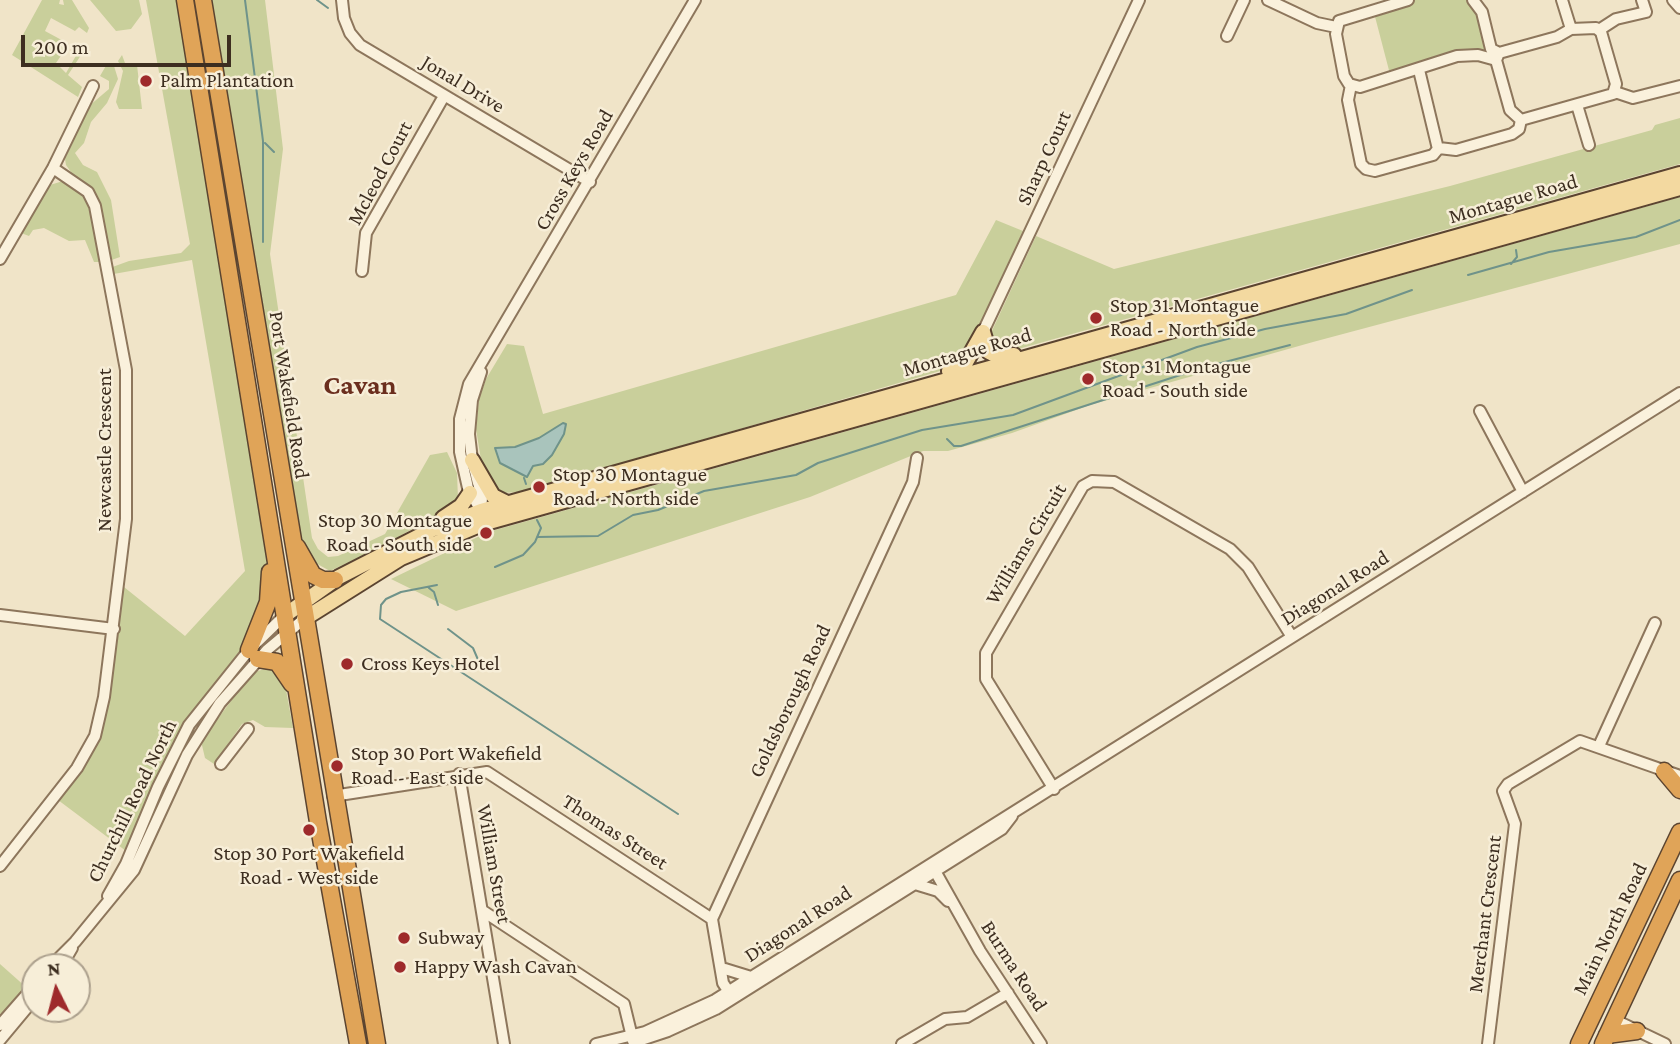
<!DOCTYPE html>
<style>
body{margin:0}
#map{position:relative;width:1680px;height:1044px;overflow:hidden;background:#f0e4c8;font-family:"Crimson Pro",serif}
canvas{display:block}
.north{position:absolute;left:21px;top:953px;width:70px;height:70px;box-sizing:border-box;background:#f7eed8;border:2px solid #ada18e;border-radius:50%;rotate:354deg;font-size:19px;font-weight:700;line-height:28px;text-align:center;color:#3d2e20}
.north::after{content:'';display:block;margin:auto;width:24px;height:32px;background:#9e2a2b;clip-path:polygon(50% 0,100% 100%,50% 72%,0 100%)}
.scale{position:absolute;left:21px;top:35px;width:210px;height:32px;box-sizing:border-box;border:4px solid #3d2e20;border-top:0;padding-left:9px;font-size:21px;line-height:24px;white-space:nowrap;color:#3d2e20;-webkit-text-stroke:5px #f7eed8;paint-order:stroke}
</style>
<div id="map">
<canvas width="1680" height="1044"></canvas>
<div class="north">N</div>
<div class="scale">200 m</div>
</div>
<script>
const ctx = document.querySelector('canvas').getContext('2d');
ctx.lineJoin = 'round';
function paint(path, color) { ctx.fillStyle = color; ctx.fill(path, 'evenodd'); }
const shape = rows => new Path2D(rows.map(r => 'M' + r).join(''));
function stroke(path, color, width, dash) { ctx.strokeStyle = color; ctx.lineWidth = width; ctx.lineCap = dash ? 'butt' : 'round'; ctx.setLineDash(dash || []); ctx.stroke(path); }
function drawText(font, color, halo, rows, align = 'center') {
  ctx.font = font + ' "Crimson Pro",serif'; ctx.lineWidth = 5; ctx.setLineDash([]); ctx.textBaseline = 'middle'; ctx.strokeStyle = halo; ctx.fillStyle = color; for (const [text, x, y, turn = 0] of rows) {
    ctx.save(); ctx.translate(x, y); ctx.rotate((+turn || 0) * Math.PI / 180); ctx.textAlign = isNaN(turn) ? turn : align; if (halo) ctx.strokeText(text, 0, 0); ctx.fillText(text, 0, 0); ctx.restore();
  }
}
const green = shape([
 [42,0,60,0,59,4,64,5,63,0,72,0,89,28,87,33,79,27,75,31,51,18,45,31,69,44,56,63,66,73,77,54,83,52,68,75,82,87,78,97,12,55],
 [90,0,139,0,142,14,131,29,116,31],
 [146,0,177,0,270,575,249,650,201,707,130,854,54,797,95,736,119,583,185,636,245,571,192,260,108,275,107,269,129,261,181,253,190,244],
 [211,0,265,0,283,149,270,254,312,538,318,549,328,557,338,556,385,534,430,455,447,452,457,473,458,499,450,507,381,547,330,571,312,561,299,536],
 [1408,0,1473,0,1488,53,1391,78,1373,9],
 [122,55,125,63,137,65,142,109,119,109,116,102,123,71,118,61],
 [107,64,114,66,118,79,107,103,91,122,84,143,75,153,83,165,97,172,111,200,120,257,106,262,94,262,85,240,69,241,44,228,33,230,29,236,21,233,50,185,63,181,85,193,92,187,73,175,66,165,65,159,89,106,109,89,109,81,100,76],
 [1680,118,1680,164,1022,348,1004,351,992,346,990,335,1036,236,1114,269,1450,186,1652,130,1655,125],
 [1680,197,1680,244,1313,342,1090,405,1012,433,948,451,923,451,810,497,456,611,391,579,488,532],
 [996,220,1023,231,964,359,954,367,522,492,501,493,492,485,482,466,476,429,479,399,486,379,507,344,524,346,543,414,956,295],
 [270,667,285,684,293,728,265,727,253,720,242,724,214,764,205,758,201,741,252,673],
 [0,964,27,988,8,1010,0,1014]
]);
const water = shape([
 [563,423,566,424,564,434,552,455,543,464,533,466,527,477,500,463,495,448,515,447,539,438,563,423]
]);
const stream = shape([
 [245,0,263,141,263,242],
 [317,0,328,8],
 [265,143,274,152],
 [1502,202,1504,209],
 [1511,264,1517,257,1516,250],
 [1468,275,1549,252,1636,237,1680,220],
 [947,439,954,446,961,446,1202,368,1290,345],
 [524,478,526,484],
 [537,537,598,536,633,515,658,510,704,491,796,475,818,463,922,430,1013,415,1197,347,1265,329,1346,314,1412,290],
 [495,567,523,555,535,542,541,528,537,520],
 [437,585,401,592,386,599,381,605,380,619,678,814],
 [429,588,434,592,438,605],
 [448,629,473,648,479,662]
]);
const minor = shape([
 [342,0,344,18,350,33,360,45,590,182],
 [1268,0,1317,23,1336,27],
 [1408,0,1339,21,1336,34,1344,76,1349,84,1360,87,1457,56,1478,55,1496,60,1499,53,1491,49],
 [1473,0,1482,12,1491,49],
 [1673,0,1680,8],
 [1599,30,1616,19,1646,12,1642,0],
 [1227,36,1244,0],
 [1499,53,1557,37,1571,29],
 [1496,60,1510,110,1521,120,1613,94,1616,84,1601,32,1596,28,1571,29,1562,0],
 [1351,85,1348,100,1361,164,1366,169,1375,171,1433,155,1438,149,1419,70],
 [1615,92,1633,98,1680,86],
 [1577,105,1589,145],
 [1439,148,1456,150,1512,134,1519,129,1521,120],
 [0,259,53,168,93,86],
 [362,271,366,233,444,96],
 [983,332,1139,0],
 [1480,411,1523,492],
 [481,511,468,488,460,452,460,419,469,384,695,0],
 [481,511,482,498,472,460,469,434,472,400,481,372],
 [0,615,114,629],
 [1599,746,1655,623],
 [221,764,248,729],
 [459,774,504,1044],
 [1054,789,986,679,986,653,1083,486,1092,481,1114,482,1230,549,1248,567,1292,637],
 [333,796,487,772,712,919],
 [0,866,77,768,95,736,104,697,126,519,126,370,95,206,88,192,53,168],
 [935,871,980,951,1041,1044],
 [915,884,938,891,948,901],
 [108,896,126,864,158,787,189,725,249,650,284,616],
 [483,911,624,1004,633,1041],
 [50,967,75,942,134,870,187,755,220,703,267,650,304,619],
 [61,967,72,948],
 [725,969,751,977],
 [733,998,723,983,712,919,913,482,917,458],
 [1615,1020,1665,1044],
 [0,1025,35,985],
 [0,1040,35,998],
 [638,1041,668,1031,716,1009,1002,829,1012,816],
 [596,1044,645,1032,715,1000,1680,393],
 [902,1044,945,1019,967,1017,1008,993],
 [1488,1044,1515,824,1503,791,1508,784,1580,741,1680,776]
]);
const major = shape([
 [983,332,989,352,997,356,1014,355],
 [949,371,965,364,983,332],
 [472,460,493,496,507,503],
 [443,518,461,506,470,493],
 [284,616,339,577,431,530,481,511,1680,174],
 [304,619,401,558,482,524,1680,188]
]);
const highway = shape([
 [185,0,318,822,358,1044],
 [203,0,377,1044],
 [297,547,313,575,323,580,335,580],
 [249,650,268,602,270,572],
 [258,659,277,662,292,684],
 [1664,771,1680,790],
 [1607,1035,1637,1031],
 [1579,1044,1680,832],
 [1603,1044,1680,880]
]);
const markers = [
 [146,81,7,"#9e2a2b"],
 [1096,318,7,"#9e2a2b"],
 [1088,379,7,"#9e2a2b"],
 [539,487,7,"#9e2a2b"],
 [486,533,7,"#9e2a2b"],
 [347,664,7,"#9e2a2b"],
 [337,766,7,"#9e2a2b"],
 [309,830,7,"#9e2a2b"],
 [404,938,7,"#9e2a2b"],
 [400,967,7,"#9e2a2b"]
];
const poiNames = [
 ["Palm Plantation",160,81],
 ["Stop 31 Montague",1110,306],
 ["Road - North side",1110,330],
 ["Stop 31 Montague",1102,367],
 ["Road - South side",1102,391],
 ["Stop 30 Montague",553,475],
 ["Road - North side",553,499],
 ["Stop 30 Montague",472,521,"right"],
 ["Road - South side",472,545,"right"],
 ["Cross Keys Hotel",361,664],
 ["Stop 30 Port Wakefield",351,754],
 ["Road - East side",351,778],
 ["Stop 30 Port Wakefield",309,854,"center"],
 ["Road - West side",309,878,"center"],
 ["Subway",418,938],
 ["Happy Wash Cavan",414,967]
];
const streetNames = [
 ["Jonal Drive",463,84,31],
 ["Sharp Court",1044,158,-65],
 ["Cross Keys Road",574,170,-60],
 ["Mcleod Court",380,173,-62],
 ["Montague Road",1513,199,-16],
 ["Montague Road",967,352,-16],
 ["Port Wakefield Road",289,395,81],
 ["Newcastle Crescent",105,450,-90],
 ["Williams Circuit",1026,544,-59],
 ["Diagonal Road",1335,588,-32],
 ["Goldsborough Road",790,701,-65],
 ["Churchill Road North",132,801,-64],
 ["Thomas Street",615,832,33],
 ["William Street",494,864,80],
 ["Merchant Crescent",1485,914,-83],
 ["Diagonal Road",798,924,-33],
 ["Main North Road",1610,929,-64],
 ["Burma Road",1014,966,57]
];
const districtNames = [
 ["Cavan",360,385]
];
paint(green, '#c9cf9b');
paint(water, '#a9c4bc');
stroke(water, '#6f938a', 2);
stroke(stream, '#6f938a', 2);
stroke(minor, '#8d765c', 14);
stroke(major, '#5b4430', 18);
stroke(highway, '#5b4430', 19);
stroke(minor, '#faf1dc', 10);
stroke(major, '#f3d9a0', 14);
stroke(highway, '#e0a458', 16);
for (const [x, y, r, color] of markers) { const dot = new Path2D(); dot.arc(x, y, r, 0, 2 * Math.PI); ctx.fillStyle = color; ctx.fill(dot); stroke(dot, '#f7eed8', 2.5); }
drawText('21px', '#3d2e20', '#f7eed8', poiNames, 'left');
drawText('21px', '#3d2e20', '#f7eed8', streetNames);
drawText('bold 28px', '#6b2e1e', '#f7eed8', districtNames);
</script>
